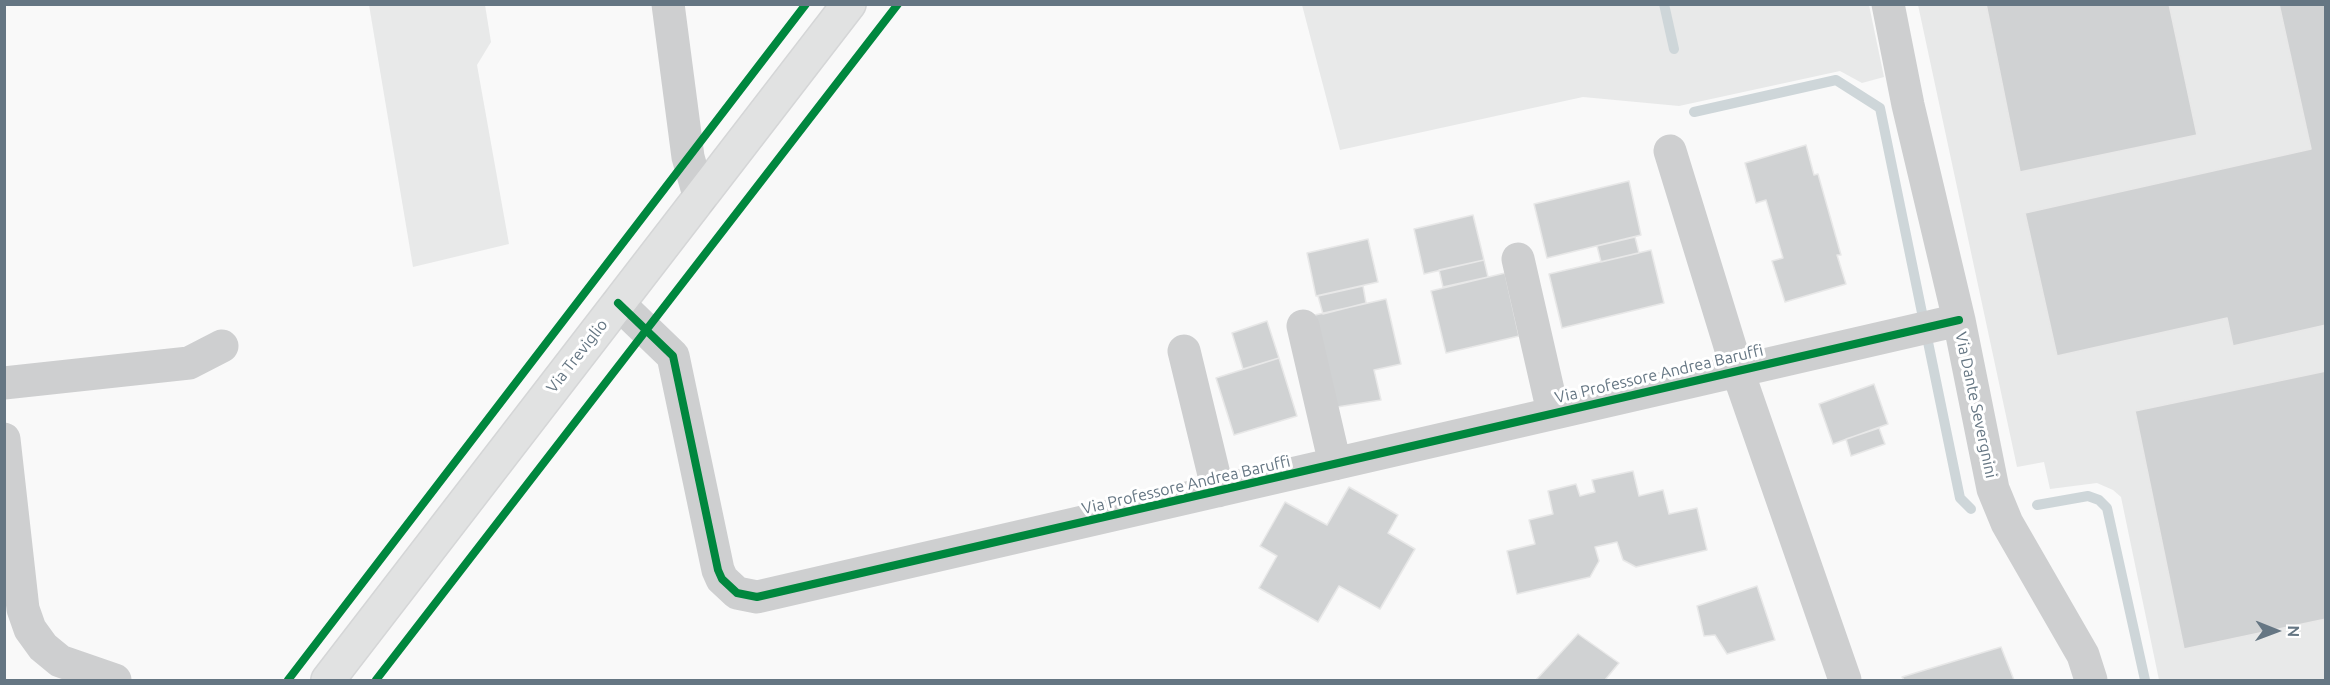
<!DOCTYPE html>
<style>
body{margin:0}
#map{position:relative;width:2330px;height:685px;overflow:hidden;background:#f9f9f9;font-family:Ubuntu,sans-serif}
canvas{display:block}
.frame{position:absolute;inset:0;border:6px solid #657683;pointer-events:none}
.north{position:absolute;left:2246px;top:601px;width:60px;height:60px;-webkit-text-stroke:4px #fff;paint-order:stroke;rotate:91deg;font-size:16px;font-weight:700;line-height:24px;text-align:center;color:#657683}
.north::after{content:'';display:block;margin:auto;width:21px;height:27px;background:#657683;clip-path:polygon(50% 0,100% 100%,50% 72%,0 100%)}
</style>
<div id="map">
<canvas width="2330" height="685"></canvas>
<div class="frame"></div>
<div class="north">N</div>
</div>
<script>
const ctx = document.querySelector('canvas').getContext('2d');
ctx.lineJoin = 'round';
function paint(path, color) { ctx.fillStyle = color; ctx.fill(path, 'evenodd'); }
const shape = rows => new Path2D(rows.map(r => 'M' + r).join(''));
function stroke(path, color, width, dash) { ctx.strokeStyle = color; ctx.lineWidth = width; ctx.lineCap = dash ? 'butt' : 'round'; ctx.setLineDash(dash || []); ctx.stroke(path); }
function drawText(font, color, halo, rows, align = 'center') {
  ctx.font = font + ' Ubuntu,sans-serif'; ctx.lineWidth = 6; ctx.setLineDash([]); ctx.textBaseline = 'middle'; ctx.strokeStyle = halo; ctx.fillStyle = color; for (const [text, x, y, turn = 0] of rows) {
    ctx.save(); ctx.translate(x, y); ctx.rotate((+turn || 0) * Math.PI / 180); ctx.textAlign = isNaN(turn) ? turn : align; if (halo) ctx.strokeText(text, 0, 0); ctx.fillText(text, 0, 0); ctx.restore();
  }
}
const built = shape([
 [369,5,485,5,491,42,477,65,509,244,413,267],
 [1302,5,1869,5,1884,77,1862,83,1840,71,1679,106,1583,97,1340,150],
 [1918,5,2325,5,2325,680,2159,680,2121,497,2113,490,2097,483,2050,489,2044,462,2017,467]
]);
const stream = shape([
 [1664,4,1674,49],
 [1694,112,1836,80,1880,108,1960,498,1971,509],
 [2037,505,2088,496,2099,500,2107,508,2145,680]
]);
const building = shape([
 [1986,4,2169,4,2197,135,2020,172,1986,4],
 [2279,4,2326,4,2326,325,2233,346,2227,318,2057,356,2025,213,2311,149,2279,4],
 [1806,145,1814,175,1818,174,1841,255,1837,255,1846,284,1785,302,1772,261,1783,258,1766,200,1756,203,1745,163,1806,145],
 [1629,181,1641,235,1547,258,1534,204,1629,181],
 [1473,215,1484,260,1424,274,1414,229,1473,215],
 [1635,237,1639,253,1601,262,1597,246,1635,237],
 [1368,239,1378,282,1316,296,1307,253,1368,239],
 [1651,250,1664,303,1562,328,1549,274,1651,250],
 [1484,260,1488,277,1443,287,1439,270,1484,260],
 [1505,273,1519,336,1446,353,1431,291,1505,273],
 [1363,286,1366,303,1323,314,1318,296,1363,286],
 [1386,299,1401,364,1374,370,1381,400,1337,407,1315,315,1386,299],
 [1267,321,1279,358,1243,369,1232,333,1267,321],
 [1279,358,1297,416,1234,435,1216,378,1279,358],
 [2326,371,2326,619,2184,649,2135,411,2326,371],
 [1874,384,1888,424,1833,444,1819,404,1874,384],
 [1879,428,1885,444,1851,456,1846,439,1879,428],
 [1633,471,1639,496,1663,490,1669,514,1697,508,1707,550,1636,567,1623,560,1617,542,1595,547,1599,561,1590,577,1517,594,1507,551,1535,544,1529,520,1553,514,1548,491,1576,484,1580,496,1595,492,1592,480,1633,471],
 [1349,487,1398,515,1388,533,1415,549,1380,609,1339,586,1318,622,1259,588,1277,556,1260,546,1285,502,1327,525,1349,487],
 [1757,586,1775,640,1727,654,1715,635,1704,636,1697,606,1757,586],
 [1578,634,1619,663,1605,680,1536,680,1578,634],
 [2001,647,2014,680,1904,680,1902,677,2001,647]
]);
const minor = shape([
 [668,4,688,157,700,199],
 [1888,4,1908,105,1959,320,1993,489,2007,523,2083,655,2091,680],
 [1670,151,1737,369,1845,680],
 [1518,259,1553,412],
 [618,303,673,356,718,570,722,579,737,593,757,597,1959,320],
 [1303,326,1335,464],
 [1184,351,1218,491],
 [4,383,189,363,222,346],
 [4,439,23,609,30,629,43,647,60,661,115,680]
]);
const major = shape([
 [328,680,849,4]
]);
const cycleway = shape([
 [618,303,673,356,718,570,722,579,737,593,757,597,1959,320],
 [288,680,806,4],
 [376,680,898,4]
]);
const streetNames = [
 ["Via Treviglio",577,356,-52],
 ["Via Professore Andrea Baruffi",1659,374,-13],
 ["Via Dante Severgnini",1976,405,78],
 ["Via Professore Andrea Baruffi",1186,485,-13]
];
paint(built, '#e8e9e9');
stroke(stream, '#ced6d9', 10);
paint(building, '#d0d2d3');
stroke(building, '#e8e8e8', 1.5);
stroke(major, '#d5d6d7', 36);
stroke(minor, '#cecfd0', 33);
stroke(major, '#e1e2e2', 33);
stroke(cycleway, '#00873e', 8);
drawText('16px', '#657683', '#fff', streetNames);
</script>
